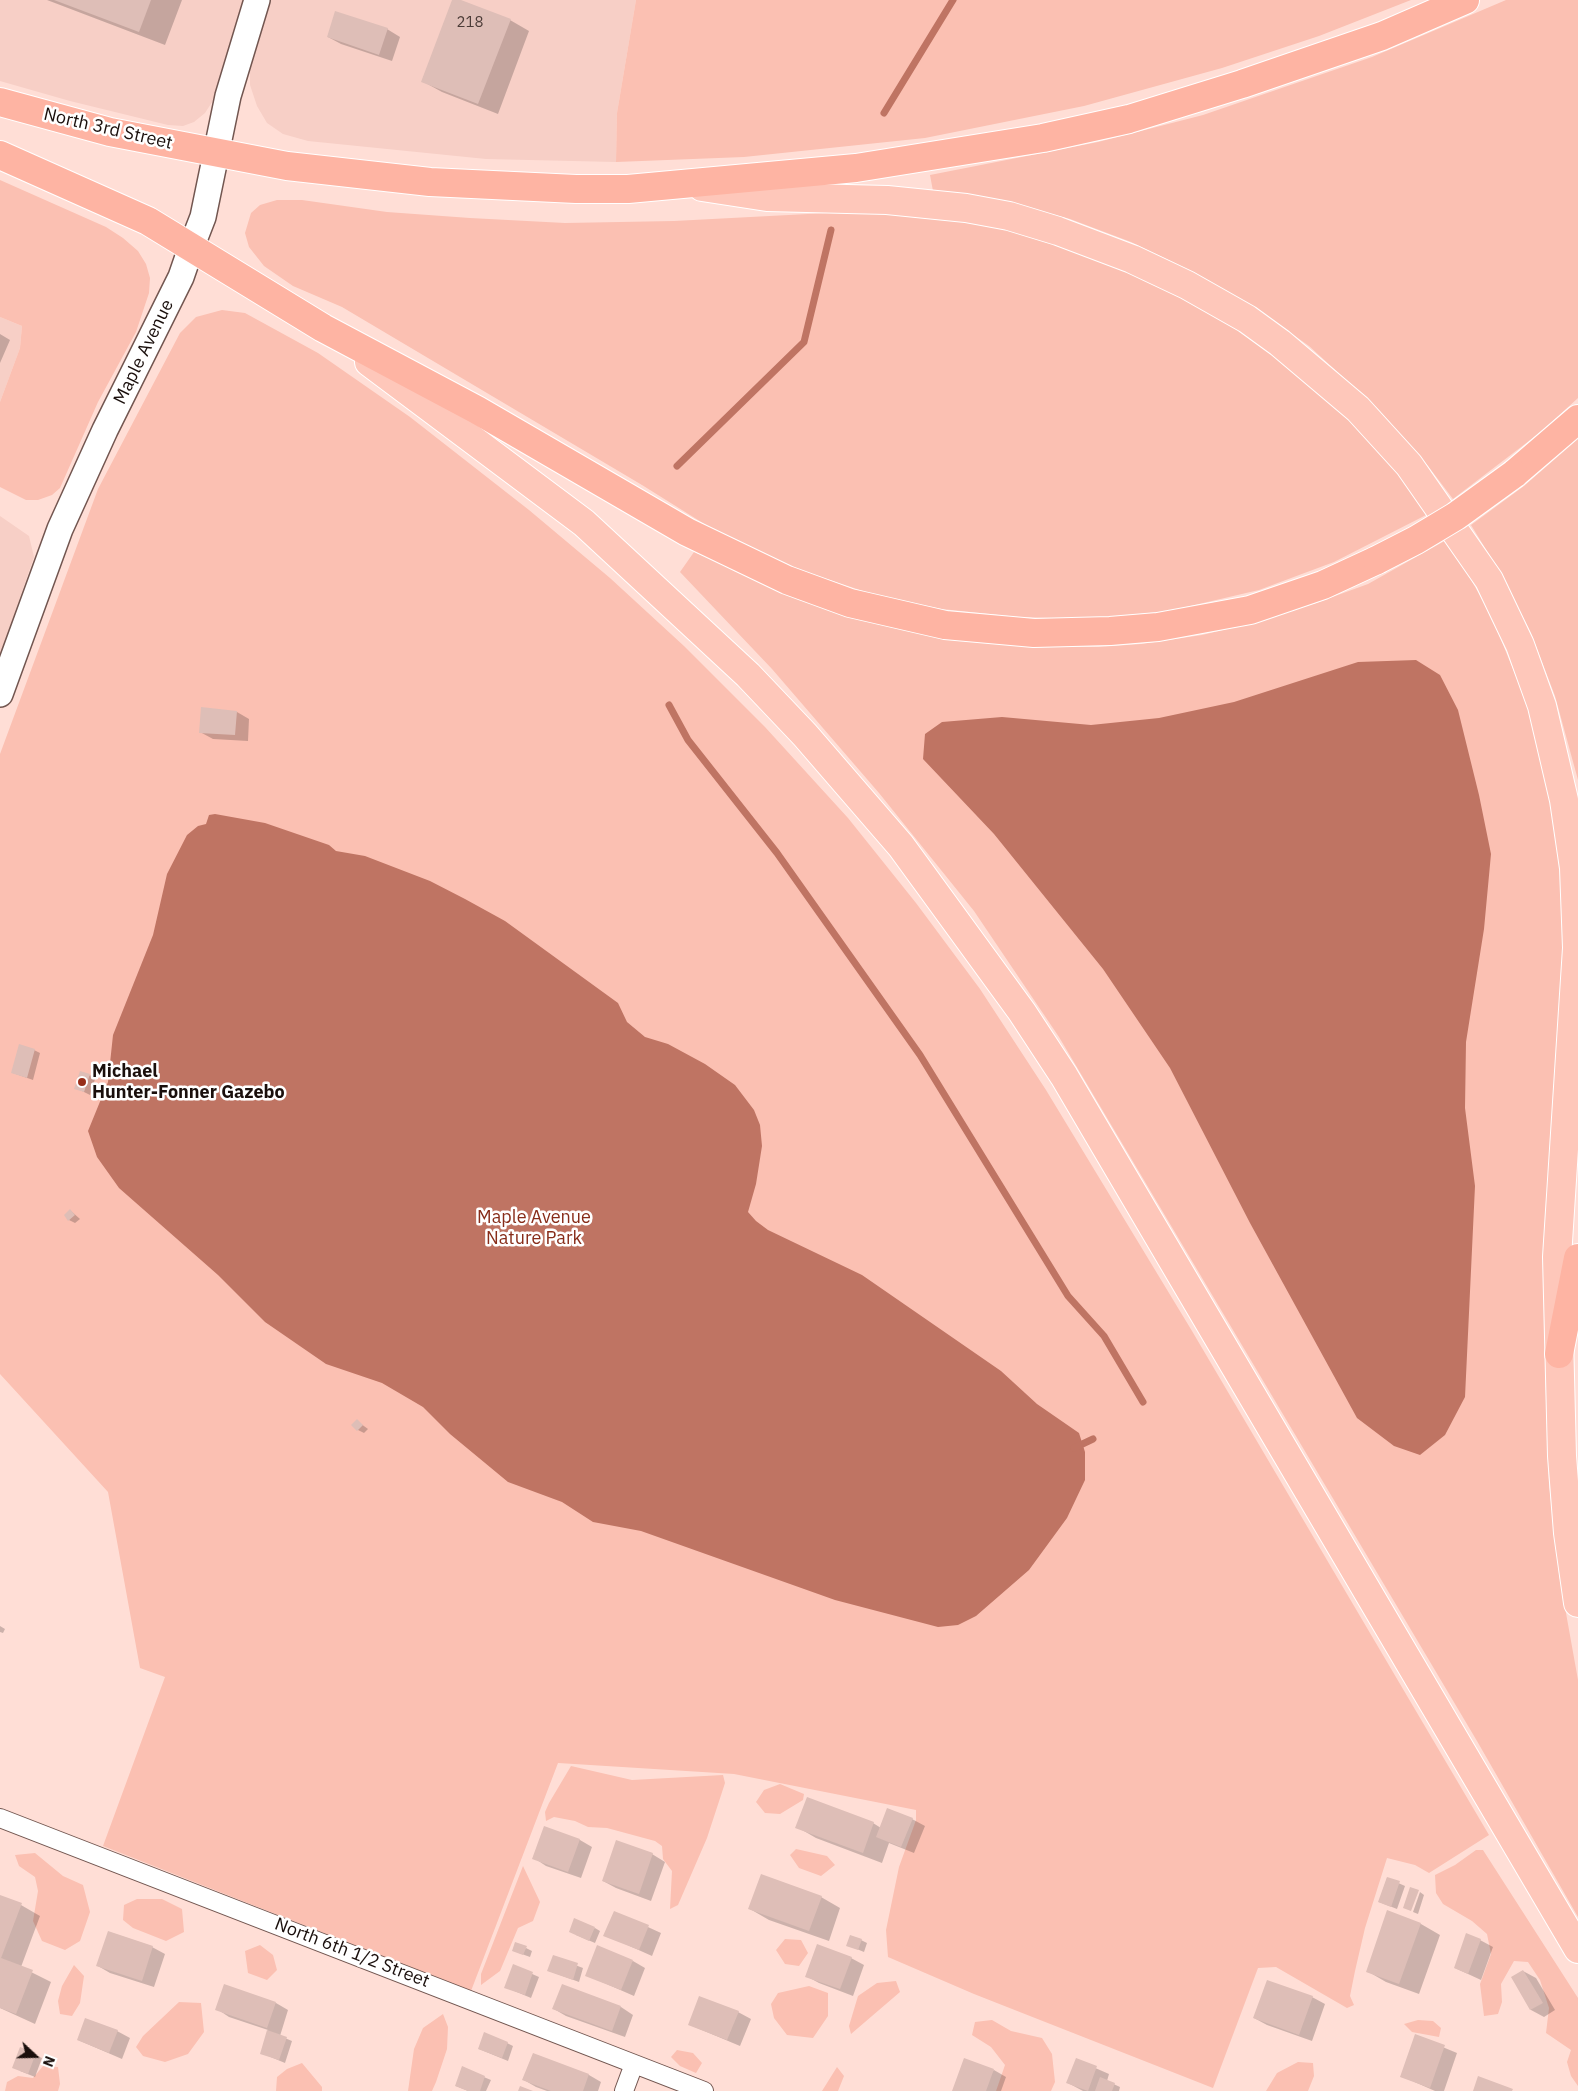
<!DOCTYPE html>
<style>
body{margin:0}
#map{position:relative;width:1578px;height:2091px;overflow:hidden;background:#ffded6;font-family:"IBM Plex Sans",sans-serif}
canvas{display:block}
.north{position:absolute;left:10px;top:2031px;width:50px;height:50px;-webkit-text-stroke:4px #fff;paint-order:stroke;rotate:111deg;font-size:14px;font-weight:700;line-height:20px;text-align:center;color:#1a0f0c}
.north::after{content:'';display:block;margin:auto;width:18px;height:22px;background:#1a0f0c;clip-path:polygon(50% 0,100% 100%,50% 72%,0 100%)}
</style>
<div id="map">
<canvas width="1578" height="2091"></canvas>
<div class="north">N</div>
</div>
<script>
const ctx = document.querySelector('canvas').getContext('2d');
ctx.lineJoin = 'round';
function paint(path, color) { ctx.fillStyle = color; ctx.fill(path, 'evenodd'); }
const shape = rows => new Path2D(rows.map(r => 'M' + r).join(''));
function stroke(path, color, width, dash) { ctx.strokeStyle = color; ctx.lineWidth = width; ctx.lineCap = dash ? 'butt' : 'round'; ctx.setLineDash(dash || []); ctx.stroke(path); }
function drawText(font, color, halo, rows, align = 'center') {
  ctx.font = font + ' "IBM Plex Sans",sans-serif'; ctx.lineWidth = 5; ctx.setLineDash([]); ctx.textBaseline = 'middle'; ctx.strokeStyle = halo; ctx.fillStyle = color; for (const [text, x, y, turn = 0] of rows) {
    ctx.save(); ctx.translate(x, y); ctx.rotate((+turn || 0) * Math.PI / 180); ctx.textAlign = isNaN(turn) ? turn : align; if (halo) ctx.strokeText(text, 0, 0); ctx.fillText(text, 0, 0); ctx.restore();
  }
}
const built = shape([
 [0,0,243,0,214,99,205,113,194,122,183,126,168,125,70,101,0,81],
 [271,0,636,0,617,113,616,162,486,159,308,141,283,134,267,123,257,106,250,85,250,68],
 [0,317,22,326,20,348,0,402],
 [0,516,29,536,34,557,0,655]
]);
const green = shape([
 [636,0,1411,0,1319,36,1222,68,1084,106,925,138,744,157,616,162,617,113],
 [1506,0,1578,0,1578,398,1542,431,1453,499,1428,466,1378,409,1309,346,1253,306,1183,267,1131,242,1070,219,1016,205,933,191,930,175,1098,142,1203,115,1372,57],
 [0,180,106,227,123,238,138,251,146,264,150,278,149,293,136,332,98,402,60,488,52,495,38,500,26,500,0,487,0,402,20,348,22,326,0,317],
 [277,200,302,200,387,212,470,218,565,223,674,221,865,211,945,218,1003,229,1060,244,1121,267,1185,296,1244,333,1336,404,1394,467,1430,513,1334,562,1259,590,1169,611,1089,619,1018,617,942,609,878,596,791,567,714,530,642,485,342,307,293,286,264,266,249,247,245,233,251,213,260,205],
 [222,310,245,313,318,353,410,417,529,510,610,578,684,646,765,727,848,818,916,903,980,989,1046,1090,1192,1331,1489,1835,1429,1873,1415,1865,1387,1858,1365,1928,1355,1971,1350,1996,1354,2005,1347,2008,1276,1967,1258,1968,1213,2088,974,1994,888,1957,886,1930,899,1867,916,1820,916,1810,734,1774,558,1763,471,1991,103,1846,165,1677,140,1668,108,1492,0,1374,0,754,98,489,180,333,196,317],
 [1578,439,1578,780,1555,696,1531,633,1498,569,1471,525,1524,486],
 [1448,539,1491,615,1532,716,1544,759,1565,885,1566,946,1545,1367,1549,1484,1559,1574,1578,1680,1578,1917,1477,1741,1059,1037,974,911,879,793,772,669,680,572,694,552,826,609,894,628,965,641,1027,646,1098,647,1141,644,1202,635,1252,623,1316,603,1368,584],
 [571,1766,632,1780,723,1775,725,1783,707,1838,678,1905,670,1909,672,1871,663,1859,662,1846,655,1841,607,1828,588,1827,575,1821,554,1817,546,1821,545,1812,549,1803],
 [780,1784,804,1794,803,1800,780,1814,765,1813,756,1802,764,1790],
 [796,1849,827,1856,835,1865,821,1876,799,1868,790,1855],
 [1476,1850,1483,1850,1578,1998,1578,2086,1571,2076,1567,2062,1571,2050,1546,2033,1549,2008,1540,1980,1528,1962,1514,1961,1501,1984,1502,2002,1498,2014,1484,2016,1480,1984,1491,1954,1487,1934,1472,1921,1443,1904,1436,1893,1435,1875,1455,1865],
 [35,1853,63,1876,83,1885,90,1912,80,1941,65,1950,42,1941,33,1921,38,1891,35,1877,19,1866,15,1855],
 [523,1866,540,1902,533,1921,518,1928,500,1971,481,1985,481,1974],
 [137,1899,162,1899,182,1909,184,1932,166,1941,133,1928,123,1920,124,1905],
 [785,1939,801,1940,808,1953,799,1966,785,1964,776,1950],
 [260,1945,273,1955,277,1970,267,1980,248,1973,245,1951],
 [74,1965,84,1976,80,2003,72,2016,60,2014,58,2001,62,1986],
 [896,1981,900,1992,851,2034,849,2026,858,1996,877,1983],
 [809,1986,828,1993,828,2016,813,2038,787,2035,774,2018,771,2004,778,1993],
 [179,2002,201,2003,204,2032,188,2054,165,2062,143,2056,136,2047,143,2036],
 [443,2014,448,2027,447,2049,436,2082,432,2091,408,2091,414,2049,423,2028],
 [992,2020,1011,2031,1042,2038,1052,2054,1055,2082,1051,2091,996,2091,1005,2065,991,2047,972,2035,975,2022],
 [1418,2020,1433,2021,1441,2028,1439,2037,1412,2032,1404,2024],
 [677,2050,693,2053,702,2063,696,2073,680,2066,671,2057],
 [1298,2062,1313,2063,1314,2076,1308,2091,1266,2091,1277,2073],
 [302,2063,322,2087,322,2091,276,2091,277,2077,287,2069],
 [43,2066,58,2067,60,2084,58,2091,5,2091,7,2082,18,2076,33,2078],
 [837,2067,844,2076,838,2091,822,2091]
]);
const water = shape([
 [1416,660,1440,675,1458,710,1479,795,1491,854,1484,929,1466,1042,1465,1108,1475,1186,1465,1397,1445,1435,1420,1455,1394,1446,1357,1418,1250,1223,1170,1068,1103,969,994,834,923,759,925,734,942,722,1002,717,1091,725,1159,718,1234,702,1358,662],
 [215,814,265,823,329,845,336,851,365,856,430,881,465,899,505,921,618,1003,627,1022,645,1037,668,1044,705,1064,735,1085,754,1110,760,1125,762,1146,756,1184,748,1212,756,1221,768,1230,862,1275,1001,1371,1037,1404,1079,1433,1085,1452,1085,1480,1067,1518,1029,1570,976,1616,958,1625,938,1627,835,1600,641,1531,593,1522,562,1502,508,1482,450,1434,423,1407,382,1383,326,1364,265,1322,218,1275,119,1188,97,1157,88,1131,108,1082,113,1035,153,935,167,874,187,835,198,826,206,824,209,815]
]);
const shadow = shape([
 [47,0,182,0,165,45],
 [454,0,510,20,529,31,498,114,442,92,422,81],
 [387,29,400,37,392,61,341,44,328,37],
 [0,334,10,340,0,363],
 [237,712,249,719,248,741,213,739,200,732],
 [34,1050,40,1053,33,1080,13,1073],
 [90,1075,95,1079,90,1095,76,1088],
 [71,1211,80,1219,75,1223,69,1220],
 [357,1421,368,1429,364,1433,358,1430],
 [0,1626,5,1629,3,1633,0,1632],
 [912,1819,925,1826,914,1853,889,1843,882,1863,816,1838,797,1827,873,1823,881,1828],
 [545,1827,580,1840,592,1847,581,1878,546,1866,534,1858],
 [652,1854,665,1862,651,1901,616,1888,603,1881],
 [1387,1878,1405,1886,1397,1909,1379,1902],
 [1420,1892,1424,1895,1418,1914,1413,1912],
 [0,1896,21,1905,40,1916,21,1967,51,1982,35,2024,0,2008],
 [821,1897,840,1908,829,1941,769,1920,750,1909],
 [615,1912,661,1933,652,1956,605,1935],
 [1388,1912,1421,1924,1440,1935,1419,1994,1386,1982,1367,1971],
 [595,1928,600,1931,595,1943,576,1935],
 [861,1940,867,1943,864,1952,847,1945],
 [1480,1940,1493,1947,1481,1980,1455,1968],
 [152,1947,165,1954,154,1987,110,1973,98,1966],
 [526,1948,532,1951,530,1957,519,1953],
 [554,1957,583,1968,579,1982,549,1971],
 [851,1958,864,1965,853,1996,819,1983,806,1976],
 [633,1961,645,1968,634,1996,586,1975],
 [514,1966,539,1977,531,1998,512,1990],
 [1523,1971,1536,1978,1555,2010,1544,2017,1531,2010,1513,1977],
 [562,1986,621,2007,633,2015,625,2037,566,2016,554,2009],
 [1312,1997,1325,2004,1312,2041,1267,2025,1254,2018],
 [276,2003,288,2010,280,2036,292,2041,285,2063,261,2053,268,2030,229,2017,217,2009],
 [738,2012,751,2019,740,2046,690,2025],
 [117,2031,130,2038,122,2059,78,2040],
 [1416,2036,1457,2053,1444,2091,1435,2091,1401,2076],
 [507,2043,513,2046,508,2061,479,2049],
 [21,2049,42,2058,35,2077,20,2071],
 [534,2054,589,2075,601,2082,598,2091,547,2091,536,2087,524,2080],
 [1077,2060,1109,2074,1107,2081,1120,2087,1119,2091,1083,2091,1068,2083],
 [462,2068,491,2080,486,2091,468,2091,456,2086],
 [994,2070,1006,2077,1001,2091,953,2091]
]);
const stream = shape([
 [884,113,953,0],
 [677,466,804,342,831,230],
 [669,705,688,740,777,853,920,1055,1068,1296,1104,1336,1143,1402],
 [1074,1448,1093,1439]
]);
const building = shape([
 [54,0,151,0,139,32],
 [452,0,461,0,511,19,478,104,421,82],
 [335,11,388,28,379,55,327,37],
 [201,707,237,711,235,735,199,733],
 [19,1044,35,1049,27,1078,11,1073],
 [80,1071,90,1074,84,1092,74,1089],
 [70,1209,75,1215,68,1221,64,1215],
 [357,1419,363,1425,357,1431,351,1425],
 [807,1797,874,1822,863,1853,795,1828],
 [887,1808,913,1818,901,1847,876,1837],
 [544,1826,580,1839,568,1872,532,1859],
 [616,1840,653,1853,639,1894,602,1881],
 [761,1874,822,1896,809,1931,748,1909],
 [1387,1877,1400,1881,1391,1907,1378,1902],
 [1410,1887,1419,1890,1411,1911,1403,1908],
 [0,1895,22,1903,1,1958,33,1970,16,2014,0,2008],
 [1387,1910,1421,1923,1399,1984,1366,1972],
 [614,1911,649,1925,639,1950,603,1936],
 [574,1918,595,1927,589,1941,569,1932],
 [108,1931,153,1946,142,1981,96,1966],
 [1466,1933,1481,1939,1468,1974,1454,1968],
 [850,1935,862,1939,858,1950,846,1946],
 [515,1942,527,1946,523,1955,512,1951],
 [817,1944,852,1957,840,1989,805,1977],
 [597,1945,633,1960,621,1990,585,1976],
 [553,1955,578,1963,573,1980,547,1971],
 [513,1964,533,1972,525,1995,504,1988],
 [1523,1970,1543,2003,1530,2010,1511,1977],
 [1267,1980,1313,1996,1299,2035,1253,2018],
 [224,1984,276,2002,267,2028,215,2010],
 [562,1984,621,2006,612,2031,552,2009],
 [699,1996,739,2011,727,2040,688,2025],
 [85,2018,118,2030,109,2053,77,2040],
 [267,2030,287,2037,279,2060,260,2054],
 [484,2032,508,2042,502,2058,478,2049],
 [1415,2034,1445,2045,1430,2088,1400,2077],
 [20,2047,36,2053,28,2074,12,2068],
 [533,2053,589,2074,583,2091,551,2091,522,2080],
 [964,2058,994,2069,986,2091,952,2091],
 [1076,2058,1097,2066,1088,2091,1066,2083],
 [462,2066,485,2076,480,2091,468,2091,455,2086],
 [1478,2076,1513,2089,1512,2091,1473,2091],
 [1100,2077,1115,2083,1112,2091,1095,2091],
 [520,2086,533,2091,518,2091]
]);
const minor = shape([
 [0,1818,704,2091],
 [624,2091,634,2064]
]);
const secondary = shape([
 [0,694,60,529,105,430,181,277,191,248,203,217,228,96,257,0]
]);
const primary = shape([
 [702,187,767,197,887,200,966,208,1009,216,1058,231,1132,259,1187,285,1247,319,1280,343,1358,409,1409,465,1489,580,1520,645,1542,706,1564,800,1574,868,1577,948,1557,1257,1562,1456,1568,1533,1578,1603],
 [369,362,584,523,748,675,805,735,901,846,1022,1012,1064,1076,1578,1949]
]);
const trunk = shape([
 [0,102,110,132,287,166,430,182,576,189,628,189,856,168,1043,138,1129,119,1242,84,1382,36,1465,0],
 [0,155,148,221,323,328,477,410,687,532,787,580,850,603,945,625,1034,633,1110,631,1158,627,1250,610,1323,585,1377,560],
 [1514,474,1578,419],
 [1559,1354,1578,1258]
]);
const trunkBridge = shape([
 [1377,560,1416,540,1456,516,1514,474]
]);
const markers = [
 [82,1082,5,"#972e19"]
];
const numberNames = [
 ["218",470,23]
];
const streetNames = [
 ["North 3rd Street",108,129,13],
 ["Maple Avenue",144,352,-64],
 ["North 6th 1/2 Street",352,1953,21]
];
const poiNames = [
 ["Michael",92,1072],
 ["Hunter-Fonner Gazebo",92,1093]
];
const parkNames = [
 ["Maple Avenue",534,1218],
 ["Nature Park",534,1239]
];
paint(built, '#f7cfc6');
paint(green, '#fbc0b2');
paint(water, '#bf7463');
paint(shadow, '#0003');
stroke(stream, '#bf7463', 7);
paint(building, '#debeb7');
stroke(minor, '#725650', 20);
stroke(secondary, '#725650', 28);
stroke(primary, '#fff', 30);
stroke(trunk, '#fff', 30);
stroke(minor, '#fff', 18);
stroke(secondary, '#fff', 25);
stroke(primary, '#fec7ba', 28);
stroke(trunk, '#feb4a3', 28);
stroke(trunkBridge, '#fff', 30, []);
stroke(trunkBridge, '#feb4a3', 28);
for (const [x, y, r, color] of markers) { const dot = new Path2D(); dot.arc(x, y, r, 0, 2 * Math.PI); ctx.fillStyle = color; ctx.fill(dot); stroke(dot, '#fff', 2); }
drawText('15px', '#4b3b37', null, numberNames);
drawText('18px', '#1a0f0c', '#fff', streetNames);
drawText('bold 18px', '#1a0f0c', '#fff', poiNames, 'left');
drawText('18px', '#872c19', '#fff', parkNames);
</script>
